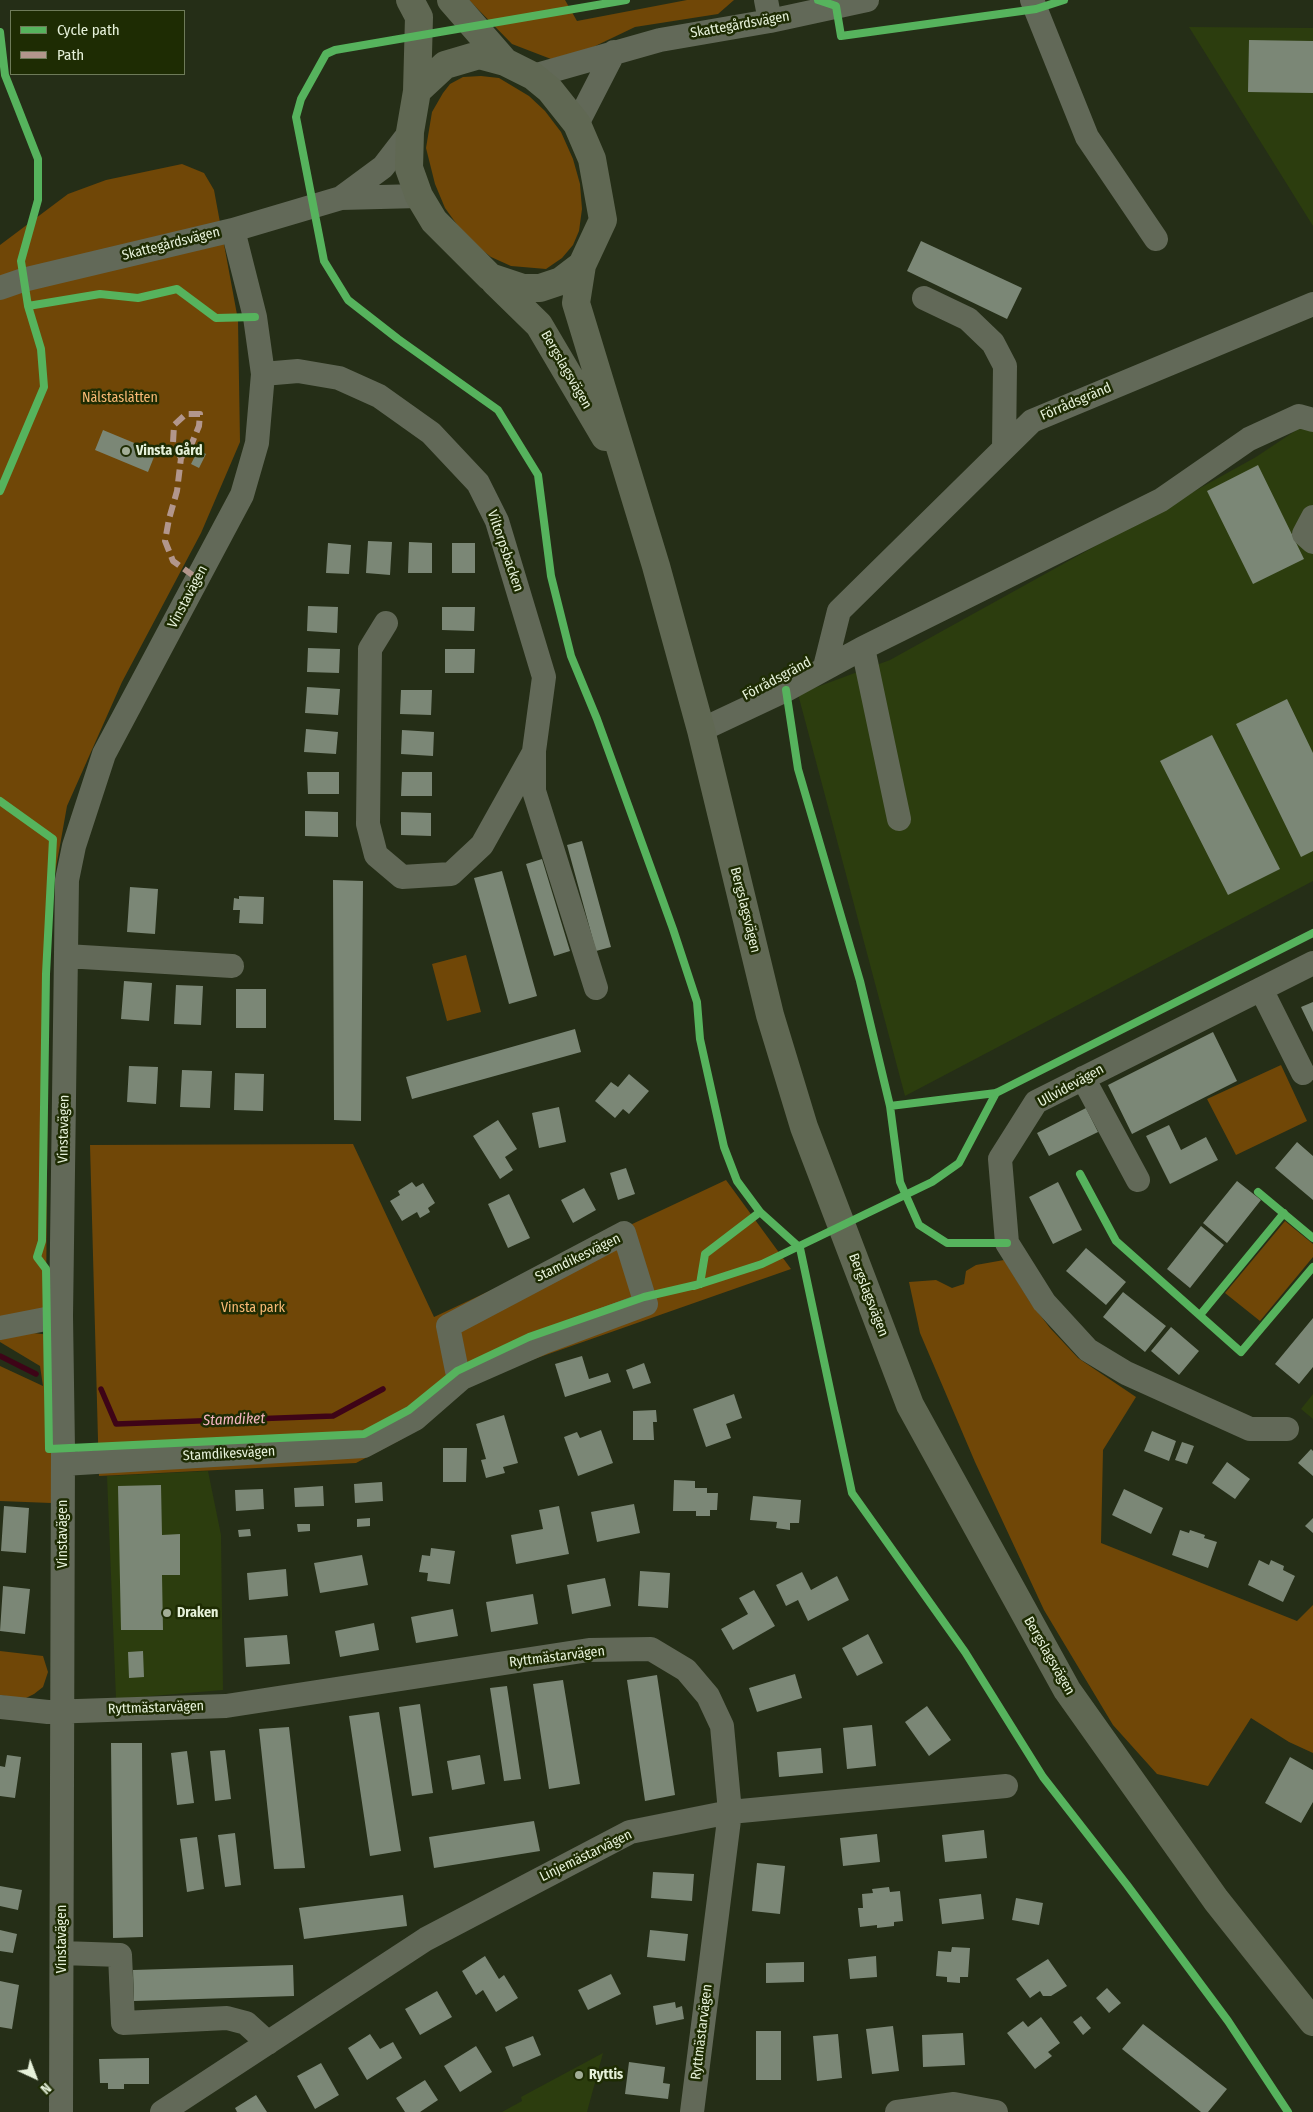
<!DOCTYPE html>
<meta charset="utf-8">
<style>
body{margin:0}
#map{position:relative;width:1313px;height:2112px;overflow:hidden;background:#252e17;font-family:"Fira Sans Condensed",sans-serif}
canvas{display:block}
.legend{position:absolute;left:10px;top:10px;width:175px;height:65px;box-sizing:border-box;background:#1e2c03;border:1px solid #6e7b59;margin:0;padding:6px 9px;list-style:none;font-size:15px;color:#e6f1da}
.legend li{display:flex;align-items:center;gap:10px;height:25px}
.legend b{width:25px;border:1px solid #6e7b59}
.north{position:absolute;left:10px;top:2052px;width:50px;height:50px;-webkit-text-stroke:4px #1e2c03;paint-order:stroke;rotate:137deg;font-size:14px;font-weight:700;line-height:20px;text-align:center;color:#e6f1da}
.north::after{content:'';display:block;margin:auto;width:18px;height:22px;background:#e6f1da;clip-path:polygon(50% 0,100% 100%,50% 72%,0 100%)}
</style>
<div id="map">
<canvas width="1313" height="2112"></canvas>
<ul class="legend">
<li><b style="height:6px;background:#56b35d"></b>Cycle path</li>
<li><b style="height:6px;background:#b2968c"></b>Path</li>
</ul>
<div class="north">N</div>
</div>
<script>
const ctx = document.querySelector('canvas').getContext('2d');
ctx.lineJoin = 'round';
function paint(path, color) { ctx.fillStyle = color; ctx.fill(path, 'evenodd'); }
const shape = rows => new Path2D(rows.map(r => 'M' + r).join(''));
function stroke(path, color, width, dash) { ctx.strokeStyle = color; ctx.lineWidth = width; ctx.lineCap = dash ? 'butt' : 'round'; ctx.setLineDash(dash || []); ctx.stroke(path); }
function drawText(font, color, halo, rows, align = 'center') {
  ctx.font = font + ' "Fira Sans Condensed",sans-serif'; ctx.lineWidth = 5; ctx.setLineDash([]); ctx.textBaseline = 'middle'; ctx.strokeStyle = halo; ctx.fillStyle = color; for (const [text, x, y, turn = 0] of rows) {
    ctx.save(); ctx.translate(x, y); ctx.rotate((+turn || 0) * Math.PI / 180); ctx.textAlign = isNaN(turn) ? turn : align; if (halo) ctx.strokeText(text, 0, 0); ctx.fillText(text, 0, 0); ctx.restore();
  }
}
const built = shape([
 [1189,27,1313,28,1313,226],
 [1313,419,1313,881,905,1096,798,694,890,660,1256,457],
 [1313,1394,1313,1419,1301,1409],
 [208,1471,221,1535,223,1690,116,1699,107,1476],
 [603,2053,587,2112,502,2112,522,2101,521,2097]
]);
const green = shape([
 [469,0,565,0,577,21,687,0,734,0,718,14,635,27,589,49,551,59,512,44],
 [481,76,499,78,529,96,545,111,561,132,573,159,580,184,582,209,579,231,573,245,562,258,546,269,511,266,491,257,473,243,458,226,445,208,435,184,426,148,432,112,443,93,450,84,463,77],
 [182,164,204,173,214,190,238,320,240,442,201,533,122,682,67,806,49,907,46,1309,0,1317,0,245,68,194,106,180],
 [466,955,481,1012,447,1021,432,964],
 [1281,1065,1307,1121,1236,1155,1207,1099],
 [353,1144,434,1317,726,1180,791,1269,463,1384,402,1439,356,1463,99,1476,90,1145],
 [1285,1221,1313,1244,1313,1257,1260,1321,1225,1293],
 [1004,1260,1030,1302,1050,1328,1078,1358,1136,1397,1103,1450,1101,1543,1297,1621,1313,1605,1313,1753,1289,1742,1251,1718,1208,1786,1157,1774,1113,1725,1044,1610,975,1462,920,1333,909,1282,936,1280,952,1288,964,1284,966,1271,976,1265],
 [33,1333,51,1335,51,1503,0,1501,0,1366,43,1386,40,1366,0,1342,0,1339],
 [0,1651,43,1656,48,1672,43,1687,34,1694,24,1699,0,1695]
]);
const stream = shape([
 [0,1356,36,1374],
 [101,1389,116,1424,333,1416,383,1389]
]);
const building = shape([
 [1249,40,1313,41,1313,93,1248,92],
 [921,241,1022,288,1007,319,907,271],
 [103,430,156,452,148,472,95,450],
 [198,450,206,454,199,468,191,464],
 [1258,465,1304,559,1253,584,1207,491],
 [368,541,392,542,390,575,366,573],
 [409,542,432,543,432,573,408,573],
 [328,543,351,545,349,574,326,573],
 [452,543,475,543,475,573,452,573],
 [308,606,338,607,337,633,307,631],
 [442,607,475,607,474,631,442,630],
 [308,648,340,649,339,673,307,672],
 [445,649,475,649,474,673,445,673],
 [307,687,340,689,338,715,305,713],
 [401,690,432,690,431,715,400,714],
 [1287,699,1313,753,1313,851,1301,857,1236,724],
 [306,729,338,732,336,754,304,752],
 [402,730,434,732,433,756,401,754],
 [1212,735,1280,869,1228,895,1160,761],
 [307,772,339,772,339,794,308,794],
 [402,772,432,772,432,796,401,796],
 [305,811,338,812,338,837,305,836],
 [401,812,431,813,431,836,401,835],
 [582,841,611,947,596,951,567,845],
 [542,859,570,951,554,956,526,864],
 [502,871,537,996,509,1004,474,878],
 [333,880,363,881,361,1121,334,1120],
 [130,887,158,889,155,934,127,932],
 [239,896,264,897,263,924,239,923,240,910,233,910,234,898,239,899],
 [124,981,152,983,149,1021,121,1019],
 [176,985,203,986,201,1025,174,1024],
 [236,989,266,989,266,1028,236,1028],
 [1313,1002,1313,1032,1301,1007],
 [575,1029,581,1052,412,1099,406,1077],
 [1213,1032,1237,1081,1132,1134,1108,1085],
 [129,1066,158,1067,156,1104,127,1102],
 [182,1070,212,1071,210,1108,180,1107],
 [235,1073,264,1074,263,1111,234,1110],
 [629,1074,649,1091,629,1114,623,1109,615,1118,595,1101,611,1082,618,1087],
 [559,1107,566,1142,539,1148,532,1113],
 [1086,1108,1098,1132,1049,1156,1037,1133],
 [498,1120,517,1149,505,1157,513,1170,500,1179,473,1136],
 [1169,1125,1181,1150,1206,1137,1218,1160,1170,1184,1146,1136],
 [1297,1142,1313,1156,1313,1200,1275,1168],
 [626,1168,635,1194,618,1200,610,1173],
 [1237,1181,1261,1200,1227,1243,1203,1223],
 [412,1182,416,1187,423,1183,435,1203,428,1208,430,1212,420,1218,417,1212,402,1221,390,1201,400,1195,398,1191],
 [1058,1182,1082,1230,1053,1244,1029,1197],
 [584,1188,596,1210,573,1223,561,1200],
 [509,1194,530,1238,508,1248,488,1204],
 [1201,1226,1224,1245,1190,1288,1167,1269],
 [1086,1248,1126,1282,1106,1305,1066,1271],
 [1123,1292,1166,1326,1145,1352,1103,1317],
 [1313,1318,1313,1367,1299,1384,1275,1364],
 [1171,1327,1199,1351,1179,1375,1151,1351],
 [582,1356,589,1379,608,1373,611,1382,565,1397,555,1364],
 [644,1363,651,1383,633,1389,626,1370],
 [734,1394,742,1418,726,1424,731,1438,706,1447,693,1409],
 [656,1410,657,1422,653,1422,654,1440,633,1440,633,1411],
 [504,1415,518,1463,503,1467,505,1473,486,1478,481,1460,486,1459,476,1424],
 [601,1430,613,1463,578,1476,564,1437,577,1432,580,1438],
 [1152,1431,1176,1441,1169,1461,1144,1451],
 [1182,1442,1194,1446,1187,1464,1175,1460],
 [443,1448,467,1448,466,1482,443,1482],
 [1311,1449,1313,1451,1313,1476,1298,1463],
 [1227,1462,1250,1479,1235,1499,1212,1483],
 [674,1480,695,1481,695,1488,707,1488,707,1493,718,1493,717,1510,710,1510,710,1516,696,1516,696,1511,673,1511],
 [382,1482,383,1501,355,1503,354,1484],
 [161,1485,162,1535,180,1534,180,1575,162,1575,163,1630,121,1630,118,1486],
 [323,1486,324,1506,295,1507,294,1488],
 [263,1489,264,1509,236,1511,235,1490],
 [1124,1489,1163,1508,1151,1534,1112,1515],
 [753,1496,801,1500,799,1523,790,1523,790,1530,776,1528,777,1522,750,1520],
 [634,1504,640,1533,597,1542,591,1512],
 [4,1506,29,1508,26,1553,1,1551],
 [559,1506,569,1554,516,1564,511,1535,543,1529,539,1510],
 [370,1518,370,1526,357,1527,357,1519],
 [1313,1518,1313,1533,1305,1526],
 [297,1524,310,1524,310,1531,298,1532],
 [250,1529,251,1536,239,1537,238,1530],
 [1180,1530,1189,1533,1190,1530,1205,1535,1204,1538,1217,1542,1208,1568,1172,1555],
 [431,1548,455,1551,450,1584,427,1581,428,1573,419,1572,422,1555,430,1556],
 [362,1555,368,1585,320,1593,314,1563],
 [1259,1560,1269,1565,1271,1560,1284,1566,1283,1570,1295,1576,1283,1602,1248,1585],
 [286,1569,288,1596,249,1600,247,1573],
 [640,1571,670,1573,668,1608,638,1606],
 [802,1572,811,1590,837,1576,849,1600,808,1621,798,1600,786,1606,776,1585],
 [605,1578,611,1606,572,1614,567,1585],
 [3,1586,30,1589,25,1634,0,1631],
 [754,1590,775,1626,733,1650,721,1629,748,1614,739,1598],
 [533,1594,538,1624,491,1632,486,1602],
 [453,1609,458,1636,416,1643,411,1617],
 [374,1623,379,1650,340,1657,335,1631],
 [868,1634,883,1663,857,1676,842,1648],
 [287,1635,290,1664,246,1667,244,1638],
 [143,1651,144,1677,129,1678,128,1652],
 [795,1674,802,1698,757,1712,749,1688],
 [657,1675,675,1795,645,1801,627,1680],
 [563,1680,580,1784,549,1789,533,1684],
 [507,1686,521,1779,504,1781,490,1688],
 [420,1704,433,1793,412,1796,399,1707],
 [927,1706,951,1740,929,1756,905,1722],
 [379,1712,401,1851,370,1856,349,1716],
 [872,1725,876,1766,847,1769,843,1728],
 [289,1727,305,1868,274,1869,259,1729],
 [111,1743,142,1743,143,1937,113,1938],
 [821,1748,823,1773,779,1777,777,1752],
 [225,1750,231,1799,215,1801,210,1751],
 [187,1751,194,1803,177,1805,171,1753],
 [7,1755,21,1757,15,1798,0,1796,0,1766,5,1767],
 [480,1755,485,1784,452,1790,447,1761],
 [1290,1757,1313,1770,1313,1802,1301,1823,1265,1803],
 [534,1821,540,1851,434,1868,429,1837],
 [984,1830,987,1858,945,1862,942,1835],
 [235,1833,241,1885,225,1887,218,1835],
 [877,1834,880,1862,843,1866,840,1838],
 [197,1837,204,1889,187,1892,180,1839],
 [757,1863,785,1866,780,1914,752,1911],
 [653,1872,694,1874,692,1901,651,1898],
 [0,1886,22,1890,18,1910,0,1906],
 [889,1887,890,1892,900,1891,903,1921,894,1922,894,1926,877,1928,877,1925,860,1927,858,1908,863,1908,862,1894,873,1893,872,1889],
 [981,1894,984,1919,942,1924,939,1899],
 [403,1895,407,1926,304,1939,299,1908],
 [1016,1898,1043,1903,1039,1925,1012,1920],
 [0,1930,17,1934,13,1953,0,1951],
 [650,1930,688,1934,685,1961,647,1957],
 [952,1947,970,1948,968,1977,960,1977,960,1983,947,1982,947,1977,936,1976,938,1951,951,1952],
 [485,1956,499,1979,504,1975,518,1998,496,2012,483,1990,476,1995,462,1971],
 [876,1956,877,1977,850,1979,848,1959],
 [1048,1959,1067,1986,1051,1996,1043,1996,1040,1991,1030,1998,1016,1979],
 [804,1962,804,1982,766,1983,766,1963],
 [293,1965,294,1996,134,2001,133,1970],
 [611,1974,621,1994,588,2010,578,1990],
 [0,1981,19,1985,12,2029,0,2027],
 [1107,1988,1121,2003,1109,2013,1096,1998],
 [437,1991,452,2017,420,2035,405,2009],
 [675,2002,676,2008,682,2006,684,2019,656,2025,653,2006],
 [1081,2016,1091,2028,1083,2035,1073,2022],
 [1041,2017,1060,2043,1048,2052,1052,2056,1035,2069,1007,2033,1023,2021,1028,2027],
 [1143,2024,1227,2089,1208,2112,1201,2112,1122,2049],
 [893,2026,899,2071,872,2074,866,2029],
 [756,2031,781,2031,781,2080,756,2080],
 [963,2033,965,2065,923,2067,922,2035],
 [370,2034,380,2049,393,2042,402,2058,367,2080,348,2048],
 [838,2034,842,2078,817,2081,813,2036],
 [533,2036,541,2055,513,2067,505,2047],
 [476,2046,492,2072,460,2092,444,2066],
 [149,2058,149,2084,124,2084,124,2089,108,2089,108,2083,100,2083,99,2059],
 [629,2062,665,2067,663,2083,670,2084,668,2099,625,2094],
 [321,2063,339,2095,315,2109,297,2076],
 [425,2080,438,2100,420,2112,405,2112,396,2098],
 [256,2095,267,2112,237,2112,235,2108]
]);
const minor = shape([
 [766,0,770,21],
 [1032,0,1087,137,1156,239],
 [533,76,660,40,770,21,867,0],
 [577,124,614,52],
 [341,198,383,167,410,132],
 [0,288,23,280,233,230,341,198,419,196],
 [924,298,968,319,993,343,1005,366,1004,448],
 [263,374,298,371,339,378,379,396,431,433,478,483,497,521,544,677,534,751,534,791,596,988],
 [1313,517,1304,534,1313,542],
 [386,623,370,649,368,824,376,855,402,877,451,874,482,845,534,752],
 [825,667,839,611,1032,421,1313,304],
 [701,730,786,690,863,648],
 [899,819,863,648,1161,500,1249,439,1299,416,1313,420],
 [66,956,232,966],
 [1261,989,1303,1073],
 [1083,1078,1138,1180],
 [0,1328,61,1316],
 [1287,1429,1250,1429,1126,1373,1088,1350,1044,1302,1007,1243,1000,1159,1036,1102,1313,963],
 [63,1464,364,1446,415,1419,462,1378,544,1342,646,1304,624,1233,448,1326,457,1371,462,1378],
 [0,1707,48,1712,226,1706,589,1650,651,1649,686,1670,708,1696,722,1726,730,1812,692,2112],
 [62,1953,120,1955,123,2023,227,2018,246,2023,268,2043],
 [61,2112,63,1449,61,1316,67,880,74,846,104,754,242,495,257,443,263,374,255,317,233,230],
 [162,2112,426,1939,630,1832,730,1812,1006,1786],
 [897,2112,954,2104,996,2112]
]);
const major = shape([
 [410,0,419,17,417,91],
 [451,0,505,62],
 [479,55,505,62,533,76,550,90,577,124,592,159,603,220,582,265,561,281,540,288,523,288,490,277,434,221,419,196,409,168,410,132,417,91,445,65,479,55],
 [582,265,576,303,656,566,701,730,770,1015,804,1127,910,1405,1067,1690,1216,1900,1313,2022],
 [495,282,539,325,605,437]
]);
const quiet = shape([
 [181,458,173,443,174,425,186,414,200,414,199,426,192,443,181,458,177,491,169,519,165,541,173,561,198,579]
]);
const cycleway = shape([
 [626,0,335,50,326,54,301,99,296,117,324,261,348,300,398,339,498,410,538,475,551,576,571,656,597,719,673,929,697,1002,700,1039,724,1147,737,1181,760,1212],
 [818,0,836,6,841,36,1036,9,1064,0],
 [0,32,5,75,38,159,38,200,21,261,28,306,41,349,44,387,0,491],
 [28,306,100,294,138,298,177,289,216,318,255,317],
 [786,690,798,769,860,981,890,1106,900,1182,919,1225,947,1243,1007,1243],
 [0,801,53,839,46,974,42,1241,37,1257,46,1269,49,1449,364,1434,409,1410,457,1371,529,1337,644,1297,700,1284],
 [890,1106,996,1093,1313,933],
 [1080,1174,1116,1241,1241,1352,1313,1267],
 [1258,1192,1313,1238],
 [700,1284,705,1254,760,1212,800,1248,852,1493,965,1652,1043,1777,1127,1885,1228,2021,1288,2112],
 [694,1286,762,1264,932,1182,959,1163,996,1093],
 [1200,1315,1284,1213]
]);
const markers = [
 [126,451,5,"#a2ad96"],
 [167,1613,5,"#a2ad96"],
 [579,2075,5,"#a2ad96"]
];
const streetNames = [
 ["Skattegårdsvägen",740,25,-10],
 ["Skattegårdsvägen",171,244,-14],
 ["Bergslagsvägen",566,370,60],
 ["Förrådsgränd",1076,402,-23],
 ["Viltorpsbacken",505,551,71],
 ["Vinstavägen",188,597,-62],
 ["Förrådsgränd",777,679,-28],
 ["Bergslagsvägen",745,910,76],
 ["Ullvidevägen",1071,1086,-29],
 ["Vinstavägen",64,1129,-89],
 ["Stamdikesvägen",578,1258,-26],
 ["Bergslagsvägen",868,1295,69],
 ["Stamdikesvägen",229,1454,-3],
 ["Vinstavägen",63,1534,-90],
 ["Bergslagsvägen",1049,1656,60],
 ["Ryttmästarvägen",557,1657,-7],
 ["Ryttmästarvägen",156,1708,-2],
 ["Linjemästarvägen",586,1856,-26],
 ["Vinstavägen",62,1939,-90],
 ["Ryttmästarvägen",702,2032,-83]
];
const parkNames = [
 ["Nälstaslätten",120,398],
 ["Vinsta park",253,1308]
];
const poiNames = [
 ["Vinsta Gård",136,451],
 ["Draken",177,1613],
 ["Ryttis",589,2075]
];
const waterNames = [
 ["Stamdiket",234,1420,-2]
];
paint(built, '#2c3d0e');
paint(green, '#704707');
stroke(stream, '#3e0417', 5.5);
paint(building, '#7b8776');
stroke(minor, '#626958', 24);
stroke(major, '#606853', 28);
stroke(quiet, '#b2968c', 6, [12, 6]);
stroke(cycleway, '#56b35d', 8);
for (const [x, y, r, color] of markers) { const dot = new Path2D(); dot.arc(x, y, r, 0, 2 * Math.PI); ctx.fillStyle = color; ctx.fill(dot); stroke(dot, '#1e2c03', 2); }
drawText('14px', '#e6f1da', '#1e2c03', streetNames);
drawText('14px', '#faba76', '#1e2c03', parkNames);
drawText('bold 14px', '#e6f1da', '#1e2c03', poiNames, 'left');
drawText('italic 15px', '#f5b5c1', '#1e2c03', waterNames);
</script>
